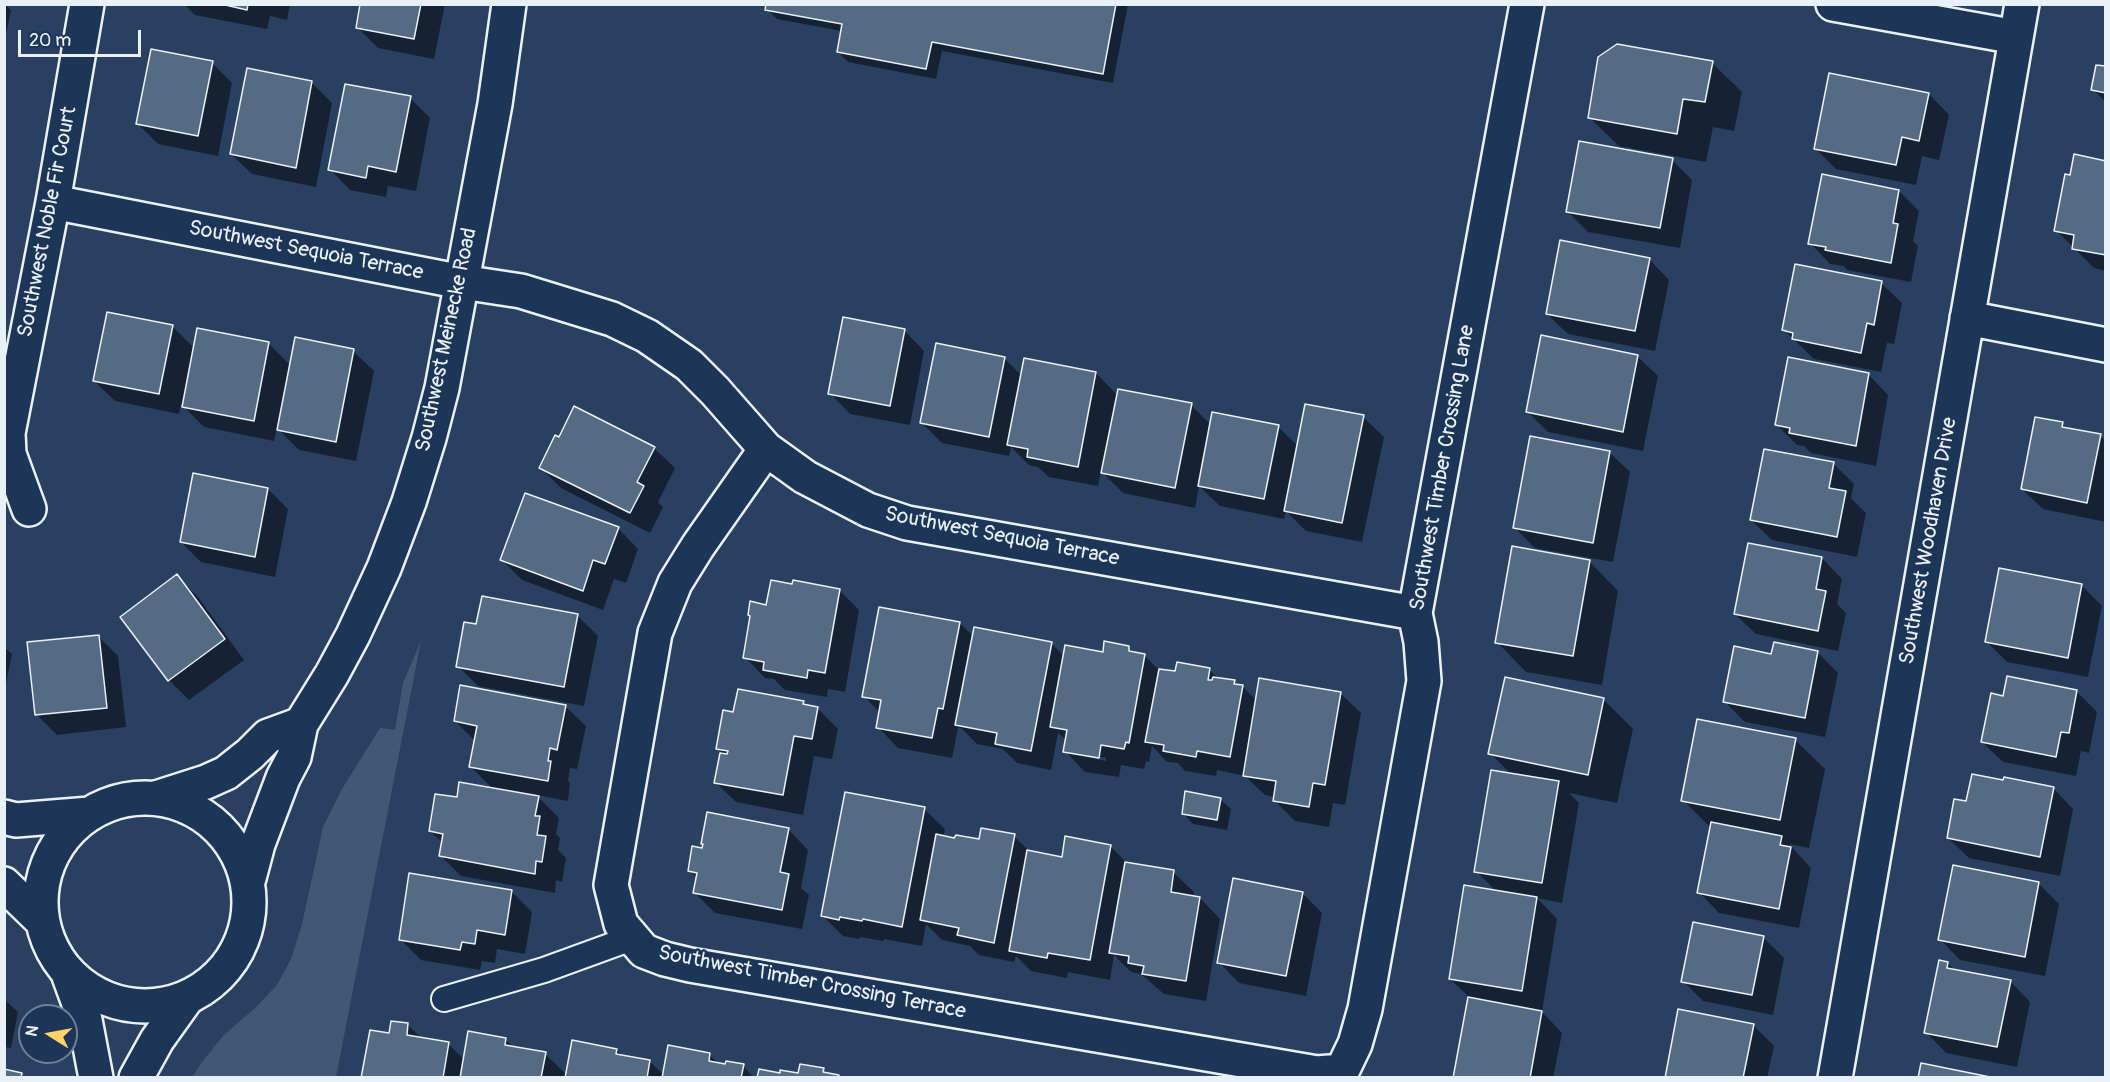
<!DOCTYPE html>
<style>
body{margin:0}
#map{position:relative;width:2110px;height:1082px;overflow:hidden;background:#294061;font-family:Pangolin,sans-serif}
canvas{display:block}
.frame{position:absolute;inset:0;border:6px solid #e8f1f8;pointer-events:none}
.north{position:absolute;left:18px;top:1004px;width:60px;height:60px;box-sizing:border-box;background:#1d3557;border:2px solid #6e8097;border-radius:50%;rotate:281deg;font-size:16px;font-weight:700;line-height:24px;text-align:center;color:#e8f1f8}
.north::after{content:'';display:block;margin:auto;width:21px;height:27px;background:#ffd166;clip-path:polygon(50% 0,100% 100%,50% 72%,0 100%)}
.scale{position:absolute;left:18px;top:30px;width:123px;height:27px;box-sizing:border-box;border:3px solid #e8f1f8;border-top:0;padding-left:8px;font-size:18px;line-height:21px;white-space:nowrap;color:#e8f1f8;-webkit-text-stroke:4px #1d3557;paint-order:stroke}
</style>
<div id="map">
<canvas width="2110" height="1082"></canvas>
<div class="frame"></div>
<div class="north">N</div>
<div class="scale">20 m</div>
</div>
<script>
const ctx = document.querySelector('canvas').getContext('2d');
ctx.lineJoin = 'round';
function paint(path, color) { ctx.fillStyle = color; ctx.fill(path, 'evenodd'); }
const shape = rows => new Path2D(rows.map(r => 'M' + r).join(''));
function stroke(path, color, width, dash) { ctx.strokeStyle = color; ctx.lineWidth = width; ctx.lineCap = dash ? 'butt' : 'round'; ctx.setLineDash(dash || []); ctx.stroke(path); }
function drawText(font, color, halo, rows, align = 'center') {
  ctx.font = font + ' Pangolin,sans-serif'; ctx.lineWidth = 5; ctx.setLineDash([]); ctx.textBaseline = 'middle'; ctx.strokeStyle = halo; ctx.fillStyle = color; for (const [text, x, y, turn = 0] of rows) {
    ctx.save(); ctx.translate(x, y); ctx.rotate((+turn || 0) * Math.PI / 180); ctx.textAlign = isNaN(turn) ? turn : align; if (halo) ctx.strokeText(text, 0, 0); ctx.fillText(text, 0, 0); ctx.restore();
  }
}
const green = shape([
 [421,641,336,1077,192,1077,202,1062,223,1036,255,1008,277,985,291,959,302,924,323,827,342,789,380,728,395,730,403,683]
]);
const shadow = shape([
 [4,4,11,10,4,44],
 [184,4,290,4,287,20,270,16,267,29,195,15],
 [362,4,445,4,434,59,378,48,357,27],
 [768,4,1128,4,1113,83,942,51,936,79,848,62,838,52,842,31,777,19,767,9],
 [212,63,232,83,218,156,158,144,138,124],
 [1712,63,1742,92,1734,131,1713,127,1706,162,1619,146,1589,117],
 [2106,68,2106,102,2093,90],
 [248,70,312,83,332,103,316,187,252,174,231,154],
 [1929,94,1949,115,1939,160,1922,156,1916,185,1836,169,1816,149],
 [410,98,430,118,416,191,388,186,386,197,350,190,330,169],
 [1672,160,1692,180,1680,248,1588,232,1568,212],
 [2106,162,2106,271,2094,268,2056,230,2071,177],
 [1899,191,1919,211,1913,241,1918,246,1911,282,1847,270,1844,266,1830,264,1810,243],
 [1649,259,1669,280,1655,351,1568,334,1547,314],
 [1881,283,1902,303,1894,344,1887,343,1881,372,1814,359,1784,330],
 [172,326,195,349,269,344,291,366,353,351,374,371,356,461,299,450,277,428,274,441,204,427,181,404,179,414,115,401,94,381],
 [904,330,924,351,910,425,850,414,830,393],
 [1637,356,1658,376,1643,451,1548,432,1528,412],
 [1004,358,1022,376,1096,373,1118,396,1191,405,1211,425,1278,427,1298,446,1363,417,1384,437,1362,542,1306,531,1286,511,1284,519,1220,506,1199,486,1195,508,1123,493,1101,471,1098,486,1049,477,1038,467,1029,465,1011,447,1009,456,942,443,922,423],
 [1868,374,1888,395,1876,466,1811,453,1804,446,1797,445,1776,424],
 [2062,424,2068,429,2100,436,2106,441,2106,522,2043,509,2022,489],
 [654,448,675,468,658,502,663,507,650,533,561,488,540,467],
 [1765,450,1834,464,1854,484,1851,498,1866,513,1857,557,1772,540,1751,520],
 [1609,452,1630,472,1613,562,1535,548,1515,528],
 [268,489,288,509,275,577,201,562,181,542],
 [618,528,638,549,626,583,614,579,603,610,522,580,502,560],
 [1822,558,1842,579,1837,604,1846,613,1838,651,1756,634,1735,614],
 [1589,561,1618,591,1602,685,1526,672,1497,642],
 [177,576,198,597,244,660,189,700,169,680],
 [2081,585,2102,606,2088,677,2007,662,1986,641],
 [839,590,859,610,845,692,828,689,827,697,785,690,774,679,765,678,745,657,752,617,767,606],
 [577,615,598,636,584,706,478,686,458,666,477,626],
 [960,623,974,637,1051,643,1064,656,1104,654,1128,647,1134,654,1144,655,1159,670,1176,673,1209,670,1219,679,1234,682,1238,686,1242,686,1257,701,1340,693,1361,713,1345,805,1333,803,1329,827,1295,821,1275,801,1275,797,1265,795,1245,776,1217,770,1216,776,1185,771,1178,763,1167,762,1152,746,1149,762,1146,761,1144,769,1121,765,1119,777,1085,772,1065,751,1067,741,1058,733,1051,770,1017,763,1003,749,977,744,961,728,958,728,952,758,898,748,878,727,880,713,864,696],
 [1086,754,1106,758,1106,761,1086,757],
 [98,636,118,656,126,727,57,735,37,715],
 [4,647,12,654,4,695],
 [1817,652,1838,673,1825,737,1745,722,1724,701,1773,655],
 [2008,678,2077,692,2097,712,2089,753,2081,751,2076,776,2003,762,1982,742,2004,697],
 [1603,699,1633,729,1617,803,1569,793,1579,803,1562,903,1537,898,1557,919,1542,1012,1562,1033,1553,1078,1454,1078,1470,998,1450,979,1497,892,1476,871,1512,775,1490,753],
 [803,702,807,706,817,708,838,729,832,759,814,756,803,815,736,802,715,782,724,755,718,749,734,714],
 [565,706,586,726,577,769,570,768,568,781,570,783,568,801,536,795,559,818,556,834,560,838,558,850,566,858,562,882,556,880,555,893,461,876,441,856,443,843,430,831,458,799,493,789,471,767,475,741,455,721],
 [1795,740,1825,769,1809,848,1789,844,1811,868,1799,928,1719,913,1699,892,1712,829,1683,800],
 [2053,788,2073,809,2060,876,1969,858,1948,838,1968,803],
 [1220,799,1231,809,1227,830,1193,824,1183,813],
 [924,809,945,829,943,837,980,841,1014,836,1031,853,1063,859,1110,846,1128,864,1173,872,1194,892,1193,897,1200,898,1220,919,1206,1001,1164,994,1141,974,1131,972,1114,955,1110,980,1068,972,1067,978,1031,971,1016,956,1014,962,979,955,970,946,942,940,926,924,922,946,884,939,883,941,860,937,859,939,843,936,823,916],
 [788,829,808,850,801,888,809,895,802,929,715,913,695,893,697,878,689,870,704,850],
 [1954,867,2039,884,2059,904,2045,976,1960,960,1940,939],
 [512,892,532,912,525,954,497,949,495,963,482,961,480,970,421,960,400,939],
 [1302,893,1322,913,1306,996,1239,983,1219,962],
 [1763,937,1784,958,1773,1015,1703,1001,1683,981],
 [1948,963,1955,971,2010,981,2030,1002,2017,1067,1946,1053,1926,1032],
 [4,999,18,1012,11,1048,4,1047],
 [408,1025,422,1039,448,1044,465,1060,505,1039,514,1048,545,1054,567,1075,617,1050,623,1056,649,1061,664,1075,709,1054,719,1064,743,1066,754,1078,363,1078,390,1035],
 [1753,1025,1774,1046,1767,1078,1666,1078]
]);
const building = shape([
 [221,4,248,4,247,10,221,4],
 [360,4,421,4,414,39,356,28,360,4],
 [766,4,1116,4,1103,74,932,42,926,69,837,52,842,24,765,10,766,4],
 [1617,44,1713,61,1705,102,1683,99,1677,134,1588,118,1598,57,1617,44],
 [151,49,213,61,198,136,136,124,151,49],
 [2096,65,2106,66,2106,93,2091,90,2096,65],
 [247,68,312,81,296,168,230,154,247,68],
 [1829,73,1929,93,1919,141,1902,137,1896,165,1814,149,1829,73],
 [345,84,411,96,396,172,368,166,366,178,328,170,345,84],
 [1579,141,1673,158,1660,228,1566,212,1579,141],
 [2074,154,2106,161,2106,255,2072,249,2074,235,2054,231,2065,174,2070,175,2074,154],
 [1822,174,1899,190,1893,223,1898,224,1891,263,1825,250,1826,247,1808,244,1822,174],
 [1560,240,1650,258,1635,331,1546,314,1560,240],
 [1795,264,1882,281,1874,325,1867,323,1861,353,1792,339,1793,333,1782,330,1795,264],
 [107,312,173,325,159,394,93,381,107,312],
 [843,317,905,329,890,406,828,394,843,317],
 [197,328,269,342,254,421,182,407,197,328],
 [1541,335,1638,355,1623,432,1526,412,1541,335],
 [295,337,354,349,336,442,277,430,295,337],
 [936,343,1005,357,989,437,920,423,936,343],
 [1788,357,1869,373,1856,446,1789,433,1790,428,1775,425,1788,357],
 [1024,358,1096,372,1078,467,1027,457,1028,449,1007,445,1024,358],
 [1118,389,1192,403,1175,488,1101,473,1118,389],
 [1305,404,1364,415,1342,523,1284,511,1305,404],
 [574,406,655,447,637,482,644,486,630,513,539,468,555,435,559,437,574,406],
 [1212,412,1279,425,1264,499,1198,486,1212,412],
 [2035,417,2063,422,2062,427,2101,434,2087,503,2021,489,2035,417],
 [1530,436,1610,451,1593,543,1513,528,1530,436],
 [1764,449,1834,462,1829,488,1846,491,1837,537,1750,520,1764,449],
 [193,473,268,488,255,557,180,542,193,473],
 [525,493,619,527,605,564,593,560,583,591,500,560,525,493],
 [1748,543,1822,557,1816,589,1826,591,1818,631,1734,614,1748,543],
 [1512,546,1590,560,1573,656,1495,643,1512,546],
 [1999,568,2082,584,2068,658,1985,642,1999,568],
 [177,574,225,639,168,681,120,617,177,574],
 [771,580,792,584,793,580,840,589,825,673,808,670,807,678,763,670,764,662,743,658,750,616,748,615,750,601,766,605,771,580],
 [482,596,578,614,564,687,456,667,464,622,476,624,482,596],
 [879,607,960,622,943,709,938,708,932,738,876,728,881,700,862,697,879,607],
 [974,627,1052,642,1031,751,995,744,997,733,955,725,974,627],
 [99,635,107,708,35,715,27,642,99,635],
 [1104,641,1129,646,1129,651,1145,654,1129,743,1126,742,1124,749,1101,745,1099,758,1063,752,1067,730,1050,727,1065,645,1103,652,1104,641],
 [1774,642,1818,651,1805,718,1723,702,1734,646,1771,654,1774,642],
 [1177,662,1210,668,1208,680,1212,680,1213,677,1235,680,1234,684,1243,685,1230,757,1197,751,1196,757,1163,751,1164,745,1145,742,1159,669,1175,671,1177,662],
 [2007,676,2077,690,2069,733,2061,732,2056,757,1981,742,1991,693,2003,696,2007,676],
 [1505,677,1604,698,1588,775,1488,754,1505,677],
 [1259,678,1341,692,1325,785,1313,783,1309,807,1273,801,1276,781,1243,776,1259,678],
 [460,685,566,705,557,750,550,748,548,761,551,761,548,781,469,767,477,726,454,721,460,685],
 [738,689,804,701,803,704,818,707,812,739,794,736,783,795,714,783,720,753,727,754,728,751,716,749,723,710,733,712,738,689],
 [1697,719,1796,738,1780,820,1681,801,1697,719],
 [1491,770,1559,781,1542,883,1474,872,1491,770],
 [1972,774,2003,780,2004,777,2054,787,2040,857,1947,838,1954,799,1966,801,1972,774],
 [459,782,539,796,535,816,540,816,537,835,546,836,542,862,536,861,535,874,439,856,443,834,429,831,435,794,457,797,459,782],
 [1185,791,1221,798,1217,820,1182,814,1185,791],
 [845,792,925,807,902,927,863,919,862,921,840,917,839,920,821,916,845,792],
 [707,812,789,828,780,872,789,874,782,910,693,893,697,873,688,871,692,846,702,848,703,844,701,844,707,812],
 [1711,822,1782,836,1780,845,1791,847,1779,909,1697,893,1711,822],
 [981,828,1015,834,994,943,957,935,959,928,920,920,936,834,954,838,956,835,979,839,981,828],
 [1065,836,1111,845,1090,960,1048,953,1047,958,1009,951,1027,850,1062,857,1065,836],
 [1125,862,1174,870,1171,892,1200,897,1186,981,1142,974,1144,966,1128,963,1129,956,1109,953,1125,862],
 [1953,865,2039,882,2025,957,1938,940,1953,865],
 [409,873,512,890,505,935,477,930,475,944,462,942,460,950,399,940,409,873],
 [1233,878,1303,892,1286,976,1217,963,1233,878],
 [1464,885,1537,897,1522,991,1449,979,1464,885],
 [1693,922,1764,936,1752,995,1681,982,1693,922],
 [1939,960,1948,962,1947,968,2011,980,1997,1047,1924,1033,1939,960],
 [1468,997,1542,1011,1530,1078,1453,1078,1468,997],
 [1678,1009,1754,1024,1743,1078,1665,1078,1678,1009],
 [391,1021,408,1023,407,1035,449,1042,443,1078,361,1078,370,1030,389,1033,391,1021],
 [468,1031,506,1038,505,1045,546,1052,541,1078,460,1078,468,1031],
 [572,1040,617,1049,616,1054,650,1060,647,1078,565,1078,572,1040],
 [668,1045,710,1053,709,1061,725,1064,726,1061,744,1064,741,1078,662,1078,668,1045],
 [1921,1063,1995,1078,1918,1078,1921,1063],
 [800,1064,824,1068,823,1072,839,1075,838,1078,757,1078,759,1069,780,1073,780,1070,798,1073,800,1064],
 [4,1069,22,1073,21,1078,4,1078,4,1069]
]);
const lane = shape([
 [444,999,544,970,632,938]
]);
const street = shape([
 [1833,4,2016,37],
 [53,202,462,282,521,291,612,319,647,336,689,365,715,391,766,449,805,477,868,510,907,523,1415,613],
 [1967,318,2106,345],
 [766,449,698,546,675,583,655,633,611,885,621,924,644,951,665,959,690,965,1317,1073,1342,1071,1355,1044,1365,1009,1424,681,1421,642,1415,613,1527,4],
 [29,509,9,454,8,433,53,202,87,4],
 [69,976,85,1020,96,1078],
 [136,1078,157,1040,187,998],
 [1835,1078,2022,4]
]);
const secondary = shape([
 '41 902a104 104 0 1 1 208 0a104 104 0 1 1-208 0Z',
 [156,798,206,782,226,773,250,754,268,736,301,724],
 [4,817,16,820,90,814],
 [249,878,258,844,283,778,294,757,301,724,332,674,353,635,384,568,409,502,429,438,442,388,495,104,509,4],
 [4,884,41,920]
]);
const streetNames = [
 ["Southwest Noble Fir Court",48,222,-79],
 ["Southwest Sequoia Terrace",306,251,11],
 ["Southwest Meinecke Road",447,340,-78],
 ["Southwest Timber Crossing Lane",1443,468,-80],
 ["Southwest Sequoia Terrace",1002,537,11],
 ["Southwest Woodhaven Drive",1929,541,-80],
 ["Southwest Timber Crossing Terrace",812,983,11]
];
paint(green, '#415774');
paint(shadow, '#0007');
paint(building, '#556a83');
stroke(building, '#e8f1f8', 1.5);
stroke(lane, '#e8f1f8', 28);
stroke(street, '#e8f1f8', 38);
stroke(secondary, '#e8f1f8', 38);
stroke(lane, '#1d3557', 24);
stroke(street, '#1d3557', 33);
stroke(secondary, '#1d3557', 33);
drawText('21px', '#e8f1f8', '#1d3557', streetNames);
</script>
